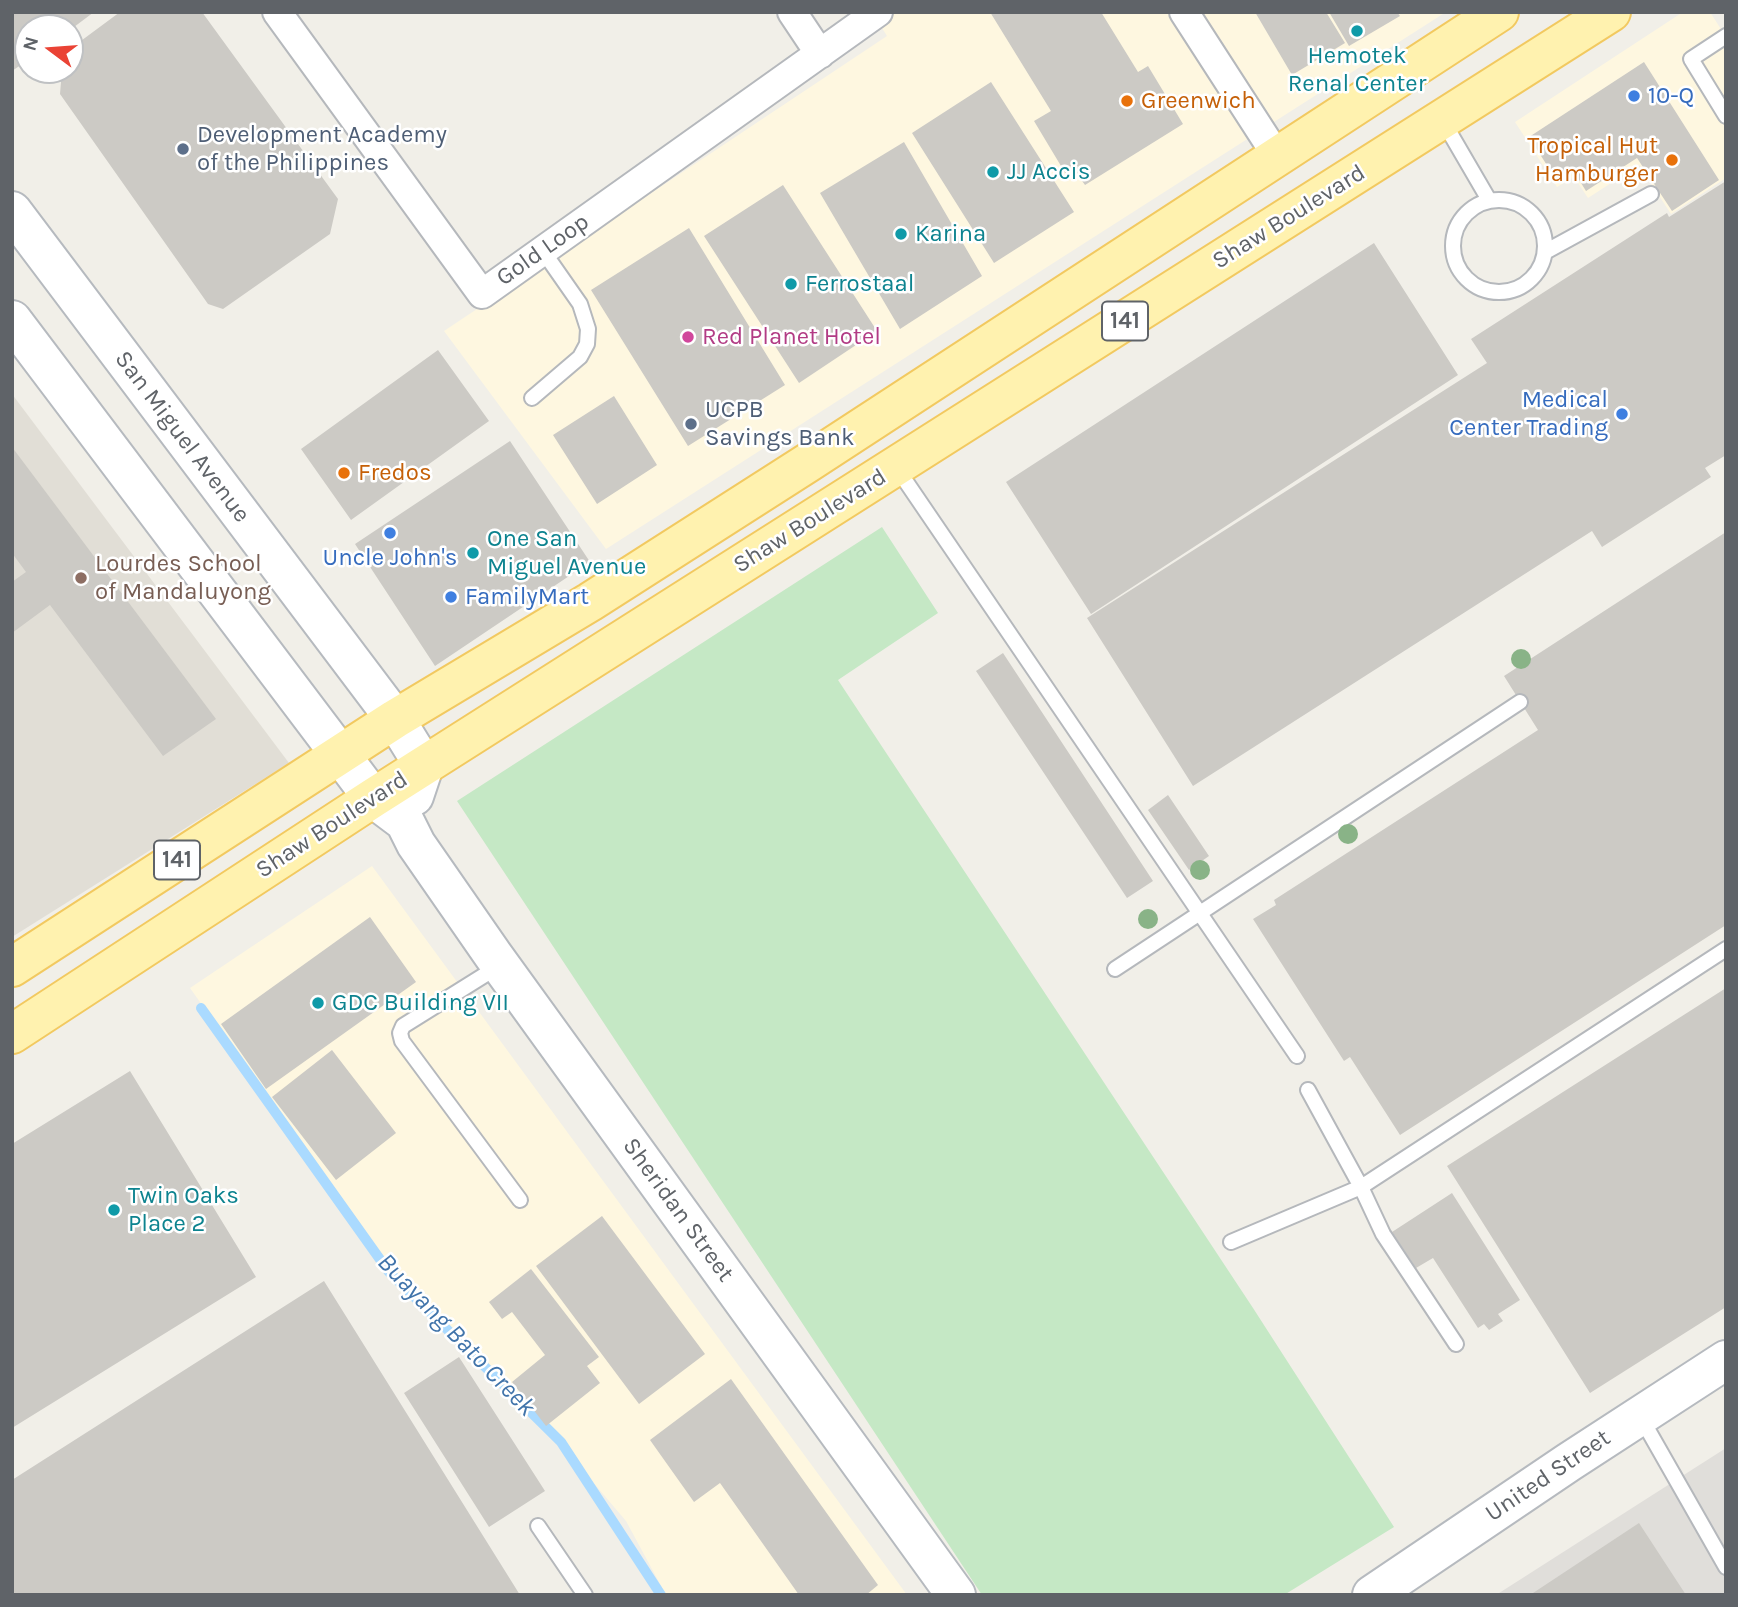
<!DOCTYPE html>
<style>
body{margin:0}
#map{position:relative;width:1738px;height:1607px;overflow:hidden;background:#f1efe8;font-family:Karla,sans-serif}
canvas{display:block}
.frame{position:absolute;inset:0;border:14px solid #5f6368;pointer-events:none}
.north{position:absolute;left:14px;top:14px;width:70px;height:70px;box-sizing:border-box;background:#fff;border:2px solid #bfc1c3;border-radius:50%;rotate:286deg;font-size:19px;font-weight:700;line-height:28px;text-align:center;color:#5f6368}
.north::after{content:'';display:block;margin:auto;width:24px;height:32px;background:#ea4335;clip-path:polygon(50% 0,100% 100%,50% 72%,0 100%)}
</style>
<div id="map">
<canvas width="1738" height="1607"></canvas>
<div class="frame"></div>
<div class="north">N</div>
</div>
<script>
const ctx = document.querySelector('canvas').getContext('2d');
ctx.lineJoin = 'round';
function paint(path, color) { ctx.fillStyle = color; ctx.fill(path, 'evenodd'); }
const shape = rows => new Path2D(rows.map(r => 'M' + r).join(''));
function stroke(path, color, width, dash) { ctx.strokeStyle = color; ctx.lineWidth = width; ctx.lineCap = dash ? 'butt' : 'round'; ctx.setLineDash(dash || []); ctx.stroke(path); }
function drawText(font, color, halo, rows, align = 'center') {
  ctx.font = font + ' Karla,sans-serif'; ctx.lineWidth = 5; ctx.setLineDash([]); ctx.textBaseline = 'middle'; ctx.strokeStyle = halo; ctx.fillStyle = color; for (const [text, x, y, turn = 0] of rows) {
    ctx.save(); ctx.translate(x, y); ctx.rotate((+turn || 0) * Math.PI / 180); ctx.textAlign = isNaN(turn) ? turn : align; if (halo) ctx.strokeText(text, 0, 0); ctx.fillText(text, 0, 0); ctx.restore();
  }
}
const commercial = shape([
 [872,12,1446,12,606,549,444,331,887,36],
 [1683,12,1710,12,1726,37,1726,178,1671,214,1639,165,1588,198,1574,177,1557,187,1515,122],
 [372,866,907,1595,666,1595,626,1521,546,1427,400,1283,190,988]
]);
const industrial = shape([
 [1726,1448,1726,1595,1496,1595]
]);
const education = shape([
 [12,394,289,763,12,937]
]);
const green = shape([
 [882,527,938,613,838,680,1253,1308,1394,1527,1284,1595,982,1595,457,801]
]);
const stream = shape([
 [201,1008,389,1272,561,1442,661,1595]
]);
const building = shape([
 [12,12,94,12,70,30,28,28,28,60,12,71],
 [120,12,202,12,338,199,330,234,223,309,208,304,60,94,62,70,70,70,70,49],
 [990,12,1101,12,1138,72,1148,66,1183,124,1085,185,1075,171,1067,176,1034,121,1051,111],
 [1255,12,1326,12,1345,43,1292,75],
 [1329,12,1397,12,1400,16,1349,46],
 [1644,62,1719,180,1672,211,1637,158,1586,191,1573,170,1557,181,1529,137],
 [991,82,1074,212,994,263,912,133],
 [904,142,982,276,900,329,820,193],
 [1726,181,1726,455,1705,468,1711,477,1602,547,1592,531,1193,786,1087,618,1487,363,1471,339,1667,213,1669,217],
 [783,185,877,331,799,383,704,236],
 [689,228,785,385,688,446,591,290],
 [1374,243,1458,375,1091,614,1006,482],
 [438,350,489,421,351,520,301,449],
 [614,396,657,465,597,504,553,435],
 [510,441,590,562,435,666,355,544],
 [12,447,216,719,163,756,50,605,12,633,12,582,26,572,12,553],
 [1726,532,1726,925,1400,1135,1350,1057,1344,1061,1253,919,1276,905,1274,900,1538,730,1504,676],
 [1003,653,1153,881,1127,898,976,671],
 [1168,795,1209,856,1189,870,1148,810],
 [370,917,416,982,266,1089,221,1024],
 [1726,988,1726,1307,1590,1393,1447,1166],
 [332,1050,396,1133,336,1180,272,1097],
 [130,1071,256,1277,12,1428,12,1144],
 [1452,1193,1520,1300,1498,1314,1503,1321,1489,1330,1484,1324,1478,1328,1433,1258,1416,1268,1392,1232],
 [602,1216,705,1354,639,1404,536,1266],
 [531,1269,599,1357,587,1366,600,1383,546,1426,512,1382,545,1355,512,1312,502,1319,489,1302],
 [324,1281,520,1595,12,1595,12,1480],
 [459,1357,545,1491,489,1527,404,1393],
 [731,1379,878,1585,866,1595,799,1595,720,1483,694,1502,650,1440],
 [1639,1523,1686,1595,1530,1595]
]);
const lane = shape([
 [1726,36,1691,59,1726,116],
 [1443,121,1489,200],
 '1453 246a46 46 0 1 1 92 0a46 46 0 1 1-92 0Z',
 [1545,252,1651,194],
 [532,398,580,357,587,344,588,329,580,304,543,251],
 [896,467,1297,1056],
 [499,966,403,1026,400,1033,402,1041,520,1200],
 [1115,969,1520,702],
 [1308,1090,1361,1187,1726,949],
 [1231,1242,1361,1187,1383,1234,1456,1344],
 [1640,1416,1726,1567],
 [538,1526,585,1595]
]);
const street = shape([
 [277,12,482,294,878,12],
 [792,12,820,54],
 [1184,12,1277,156]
]);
const secondary = shape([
 [12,211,395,719,424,766,414,796],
 [12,320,373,798,405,822,416,844,493,955,956,1595],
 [1372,1595,1569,1462,1726,1360]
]);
const primary = shape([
 [12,967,395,719,590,602,809,462,1499,12],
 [12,1034,373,798,1611,12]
]);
const trees = [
 [1521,659],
 [1348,834],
 [1200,870],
 [1148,919]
];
const markers = [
 [1357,31,7,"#0f9aa8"],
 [1634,96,7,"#3f7fe0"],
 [1127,101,7,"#e8710a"],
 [183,149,7,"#5c6f8a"],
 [1672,160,7,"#e8710a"],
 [993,172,7,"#0f9aa8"],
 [901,234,7,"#0f9aa8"],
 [791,284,7,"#0f9aa8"],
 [688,337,7,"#d1479c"],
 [1622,414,7,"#3f7fe0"],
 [691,424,7,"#5c6f8a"],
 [344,473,7,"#e8710a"],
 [390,533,7,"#3f7fe0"],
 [473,553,7,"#0f9aa8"],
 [81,578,7,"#8d6e63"],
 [451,597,7,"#3f7fe0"],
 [318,1003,7,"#0f9aa8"],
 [114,1210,7,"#0f9aa8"]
];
const shields = [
 [1125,321,46],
 [177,860,46]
];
const shieldNames = [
 ["141",1125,321],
 ["141",177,860]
];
const cultureNames = [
 ["Hemotek",1357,56,"center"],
 ["Renal Center",1357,84,"center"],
 ["JJ Accis",1007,172],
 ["Karina",915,234],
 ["Ferrostaal",805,284],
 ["One San",487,539],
 ["Miguel Avenue",487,567],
 ["GDC Building VII",332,1003],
 ["Twin Oaks",128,1196],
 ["Place 2",128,1224]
];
const shopNames = [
 ["10-Q",1648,96],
 ["Medical",1608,400,"right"],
 ["Center Trading",1608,428,"right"],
 ["Uncle John's",390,558,"center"],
 ["FamilyMart",465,597]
];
const foodNames = [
 ["Greenwich",1141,101],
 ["Tropical Hut",1658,146,"right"],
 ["Hamburger",1658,174,"right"],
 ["Fredos",358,473]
];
const serviceNames = [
 ["Development Academy",197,135],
 ["of the Philippines",197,163],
 ["UCPB",705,410],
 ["Savings Bank",705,438]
];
const streetNames = [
 ["Shaw Boulevard",1289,217,-32],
 ["Gold Loop",543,250,-35],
 ["San Miguel Avenue",182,437,53],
 ["Shaw Boulevard",810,521,-32],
 ["Shaw Boulevard",332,825,-33],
 ["Sheridan Street",678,1210,54],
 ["United Street",1548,1476,-34]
];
const hotelNames = [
 ["Red Planet Hotel",702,337]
];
const educationNames = [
 ["Lourdes School",95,564],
 ["of Mandaluyong",95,592]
];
const waterNames = [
 ["Buayang Bato Creek",456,1335,46]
];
paint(commercial, '#fef7e0');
paint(industrial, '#e0deda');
paint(education, '#e1ded6');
paint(green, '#c5e8c5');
stroke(stream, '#aadaff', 10);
paint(building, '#cccac5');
stroke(lane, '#b5b8bc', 18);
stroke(street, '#b5b8bc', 32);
stroke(secondary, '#b6babf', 42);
stroke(primary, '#f2c960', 42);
stroke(lane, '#fff', 14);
stroke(street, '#fff', 28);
stroke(secondary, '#fff', 38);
stroke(primary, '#fff2af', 38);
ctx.fillStyle = '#89b387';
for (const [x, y] of trees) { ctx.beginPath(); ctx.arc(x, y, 10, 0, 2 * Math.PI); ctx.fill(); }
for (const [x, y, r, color] of markers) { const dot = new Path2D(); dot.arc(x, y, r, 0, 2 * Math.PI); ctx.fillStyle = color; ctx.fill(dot); stroke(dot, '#fff', 2.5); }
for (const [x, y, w] of shields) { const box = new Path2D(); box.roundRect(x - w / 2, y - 19.5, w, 39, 5); ctx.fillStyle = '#fff'; ctx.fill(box); stroke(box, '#5f6368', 2); }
drawText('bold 23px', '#5f6368', null, shieldNames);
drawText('24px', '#0d838f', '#fff', cultureNames, 'left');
drawText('24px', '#366cbe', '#fff', shopNames, 'left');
drawText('24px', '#c56008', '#fff', foodNames, 'left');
drawText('24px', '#4e5e75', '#fff', serviceNames, 'left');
drawText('24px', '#5f6368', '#fff', streetNames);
drawText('24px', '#b23c85', '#fff', hotelNames, 'left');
drawText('24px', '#785e54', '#fff', educationNames, 'left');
drawText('italic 26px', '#4174aa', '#fff', waterNames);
</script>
